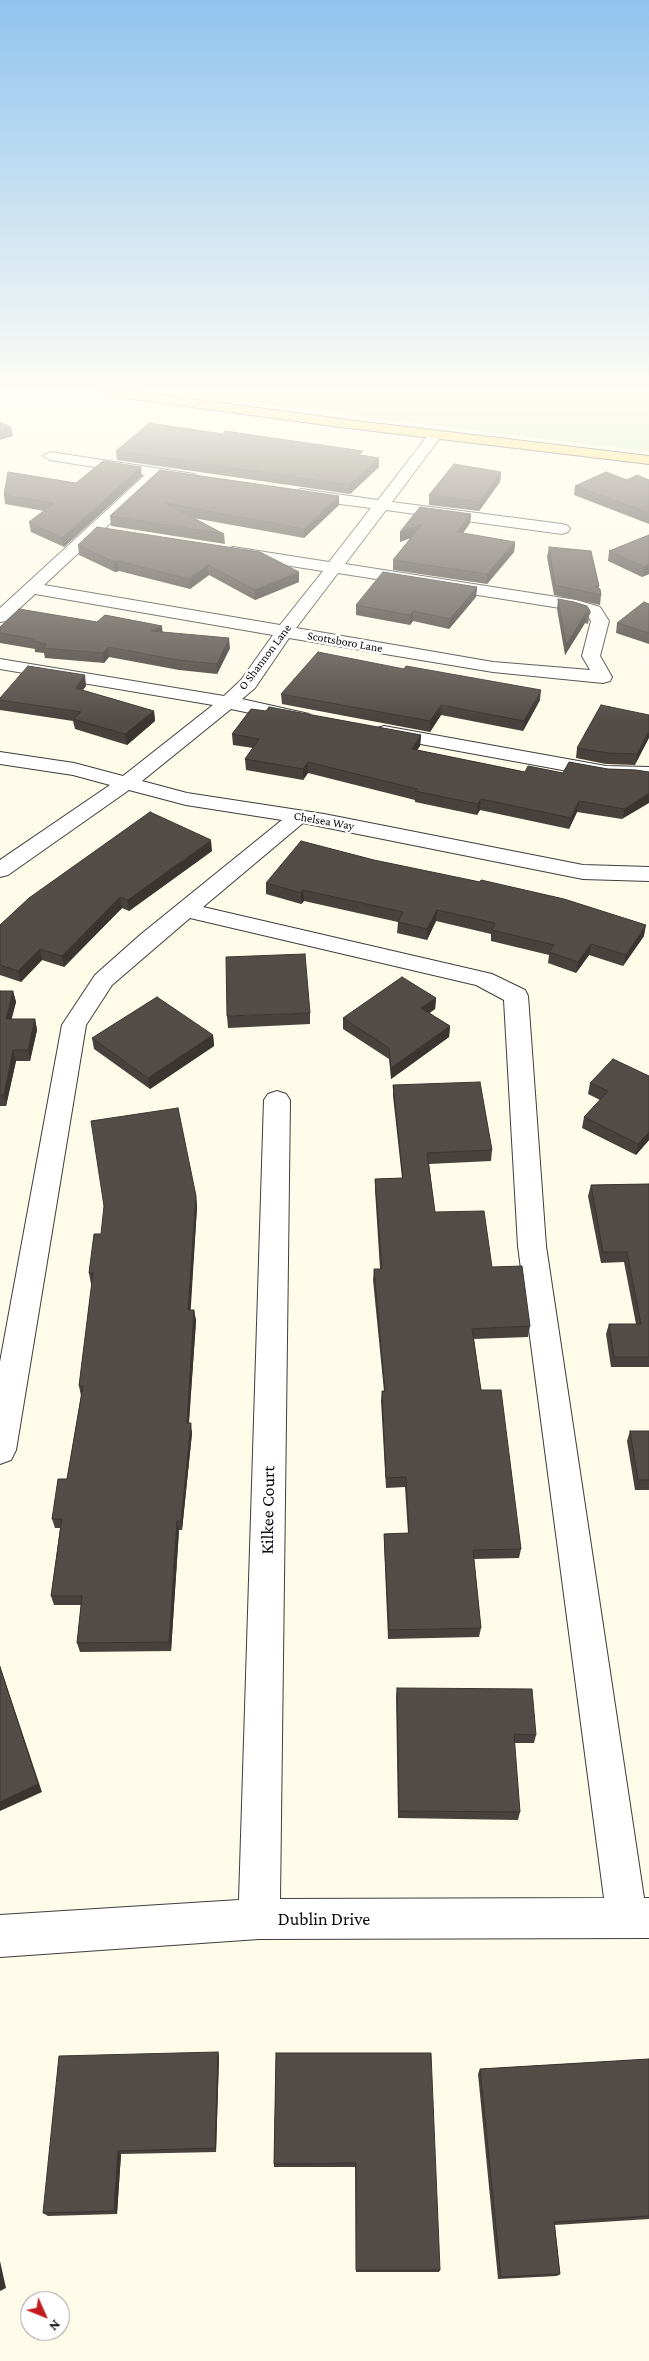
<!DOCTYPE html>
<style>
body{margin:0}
#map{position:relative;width:649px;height:2361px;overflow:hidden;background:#fffbe9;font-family:"Crimson Pro",serif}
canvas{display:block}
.north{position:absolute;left:20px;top:2291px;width:50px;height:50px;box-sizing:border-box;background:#fff;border:1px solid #9d9d9d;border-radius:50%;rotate:134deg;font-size:14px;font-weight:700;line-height:20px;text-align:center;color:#0b0b0b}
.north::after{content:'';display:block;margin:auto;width:18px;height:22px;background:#c31b1e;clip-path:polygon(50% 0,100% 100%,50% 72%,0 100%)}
</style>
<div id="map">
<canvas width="649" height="2361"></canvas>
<div class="north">N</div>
</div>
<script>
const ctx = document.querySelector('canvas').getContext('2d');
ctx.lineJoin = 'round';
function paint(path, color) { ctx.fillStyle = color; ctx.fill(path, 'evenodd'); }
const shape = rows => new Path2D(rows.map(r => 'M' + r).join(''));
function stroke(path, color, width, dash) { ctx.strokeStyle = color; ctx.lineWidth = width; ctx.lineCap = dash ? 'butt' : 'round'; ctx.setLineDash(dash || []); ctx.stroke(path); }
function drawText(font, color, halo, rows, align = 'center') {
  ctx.font = font + ' "Crimson Pro",serif'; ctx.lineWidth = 5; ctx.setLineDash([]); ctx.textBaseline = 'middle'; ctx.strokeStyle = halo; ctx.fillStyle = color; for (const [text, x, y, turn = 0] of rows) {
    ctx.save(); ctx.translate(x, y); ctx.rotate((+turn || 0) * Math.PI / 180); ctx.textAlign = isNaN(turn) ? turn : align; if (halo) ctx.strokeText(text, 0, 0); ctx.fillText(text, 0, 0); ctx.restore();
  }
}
const green = shape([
 [161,392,649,392,649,452,206,398]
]);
const minor = shape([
 [436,430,443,434,392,502,562,524,568,526,570,529,568,532,562,534,386,510,345,564,576,600,600,607,609,621,600,656,612,677,610,681,603,683,493,672,289,638,255,688,242,699,309,714,312,718,309,722,302,724,231,709,142,781,187,793,324,814,583,865,649,867,649,881,583,879,303,823,203,907,492,974,525,990,528,996,546,1246,644,1898,649,1898,649,1938,259,1939,0,1957,0,1915,239,1900,264,1100,268,1094,277,1091,286,1094,290,1100,280,1899,604,1898,518,1246,504,1000,476,985,190,918,112,985,86,1025,16,1450,11,1460,0,1464,0,1362,62,1025,95,975,140,935,282,820,186,805,129,790,8,875,0,877,0,860,110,785,73,775,0,764,0,752,74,763,123,776,213,705,0,669,0,659,224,696,241,680,273,635,35,594,6,621,0,622,0,608,145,475,50,460,43,456,50,452,194,474,201,478,194,482,160,477,44,585,280,625,323,571,233,557,227,555,225,552,227,549,233,547,329,562,371,508,301,499,293,494,296,491,301,489,378,500,431,431,436,430],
 [338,573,573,610,587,615,591,621,582,656,590,670,493,662,296,628,338,573],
 [384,726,606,766,649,767,649,779,606,778,377,736,374,732,377,728,384,726]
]);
const major = shape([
 [103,392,139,392,340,419,649,456,649,464,340,427,110,396,103,392]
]);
const wall = shape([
 [116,451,363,455,379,458,379,467,350,494,117,460],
 [160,470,339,496,339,505,304,538,193,518,224,534,225,544,111,526,110,516],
 [501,472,500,482,479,511,429,505,429,495],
 [142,476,64,547,31,532,29,522,44,511,5,504,4,495,76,483],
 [627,480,649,480,649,524,574,495,575,486],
 [471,514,470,523,463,533,515,542,514,552,487,584,393,570,393,560,411,538,400,542,400,532],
 [97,527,299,582,255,600,209,575,190,589,119,571,115,572,79,555,78,545],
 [649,535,649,574,642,577,608,561,609,551],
 [549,547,599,586,599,588,601,595,600,605,554,595,547,557],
 [477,587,476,597,449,629,413,621,410,625,356,615,356,605],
 [558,599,590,611,588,624,585,623,565,655,557,609],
 [649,604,649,644,616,633,617,623],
 [97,622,163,632,230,648,217,674,179,670,109,657,104,663,45,658,44,653,35,652,35,649,0,643,0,627],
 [86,686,83,690,154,711,155,721,127,745,75,729,73,721,0,710,0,698],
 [281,694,540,700,523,731,441,715,430,732,282,704],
 [649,715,635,765,606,764,576,758,577,748],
 [232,734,421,735,420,746,417,750,525,772,563,773,608,769,636,770,622,819,577,812,569,829,480,810,477,815,415,802,415,800,308,773,303,780,246,770,245,759,253,748,233,745],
 [212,851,129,911,122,908,64,967,42,960,21,982,0,975,0,925],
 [266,883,644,936,623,966,589,955,576,973,548,963,549,955,491,941,491,934,436,921,427,940,397,933,398,922,304,901,301,904,266,894],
 [0,991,13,991,16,1002,11,1019,35,1019,37,1030,30,1061,16,1061,6,1106,0,1106],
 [436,998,435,1009,429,1013,450,1026,449,1037,391,1079,389,1059,343,1029,343,1018],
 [310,1013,310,1024,228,1028,227,1016],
 [213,1035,214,1046,150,1089,94,1049,92,1038],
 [649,1076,649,1140,636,1155,582,1128,584,1117,600,1100,588,1094,590,1083],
 [393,1085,492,1150,491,1161,429,1164,435,1212,492,1267,530,1326,528,1337,474,1339,481,1390,521,1549,519,1558,474,1559,481,1628,479,1637,388,1639,384,1544,384,1534,408,1533,405,1487,386,1488,381,1401,382,1391,384,1391,373,1280,374,1269,380,1269,375,1190,375,1179,402,1178,393,1096],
 [649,1184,649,1367,611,1367,606,1334,609,1324,636,1324,624,1262,601,1263,588,1196,591,1185],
 [196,1196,197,1207,190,1310,194,1310,196,1321,189,1423,192,1433,182,1530,179,1530,171,1651,80,1652,77,1643,81,1605,54,1605,51,1596,60,1528,55,1528,52,1519,67,1479,81,1396,79,1386,92,1284,91,1284,89,1273,101,1234],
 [630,1431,649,1431,649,1490,635,1490,627,1441],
 [397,1688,536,1735,534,1743,514,1743,520,1812,518,1820,398,1818,396,1696],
 [218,2052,219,2057,216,2152,121,2154,117,2214,48,2216,43,2213],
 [276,2053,440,2270,439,2272,356,2272,355,2167,274,2167,274,2164],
 [649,2059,649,2219,555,2225,560,2274,557,2276,498,2279,478,2074,480,2069]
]);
const shadedWall = shape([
 [11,427,13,436,0,440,0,430],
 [379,458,379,467,350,494,350,485],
 [141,467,142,476,64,547,62,538],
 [501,472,500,482,479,511,480,502],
 [339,496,339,505,304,538,304,529],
 [471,514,470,523,457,542,457,532],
 [422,524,422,533,400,542,400,532],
 [515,542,514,552,487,584,487,574],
 [118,561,119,571,115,572,114,562],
 [208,565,209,575,190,589,189,579],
 [649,565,649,574,642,577,644,567],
 [299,572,299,582,255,600,255,590],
 [477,587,476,597,449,629,450,619],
 [413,611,413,621,410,625,410,615],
 [586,613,585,623,565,655,566,645],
 [162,626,163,637,151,631],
 [229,638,230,648,217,674,217,664],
 [108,647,109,657,104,663,103,653],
 [85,675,86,686,76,698,75,688],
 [541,690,540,700,523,731,524,721],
 [441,705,441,715,430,732,430,721],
 [154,711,155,721,127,745,125,734],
 [649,731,649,738,635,765,637,754],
 [421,735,420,746,411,759,412,749],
 [308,762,308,773,303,780,303,769],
 [649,793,649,803,622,819,624,809],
 [481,799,480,810,477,815,478,804],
 [579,801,577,812,569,829,571,818],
 [211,840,212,851,129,911,128,900],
 [303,890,304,901,301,904,301,893],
 [120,897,122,908,64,967,62,956],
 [437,910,436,921,427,940,427,929],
 [646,925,644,936,623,966,626,955],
 [591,944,589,955,576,973,578,962],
 [40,949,42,960,21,982,18,971],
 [13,991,16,1002,9,1030,6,1019],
 [436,998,435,1009,420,1020,421,1008],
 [35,1019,37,1030,30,1061,28,1050],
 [450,1026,449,1037,391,1079,391,1068],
 [213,1035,214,1046,150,1089,148,1078],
 [13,1050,16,1061,6,1106,4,1095],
 [649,1132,649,1140,636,1155,638,1144],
 [196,1196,197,1207,190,1321,188,1310],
 [194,1310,196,1321,188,1433,187,1423],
 [191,1423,192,1433,182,1530,181,1521],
 [177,1521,179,1530,171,1651,169,1642],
 [0,1666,42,1792,0,1811],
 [218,2052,219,2057,216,2152,215,2148],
 [118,2151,121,2154,117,2214,114,2211],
 [0,2261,6,2288,0,2291]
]);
const building = shape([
 [0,422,11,427,0,430,0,422],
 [149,423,223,434,225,431,363,451,359,455,379,458,350,485,116,451,149,423],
 [103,461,141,467,62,538,29,522,54,503,4,495,8,472,76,483,103,461],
 [454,464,501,472,480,502,429,495,454,464],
 [160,470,339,496,304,529,165,503,224,534,110,516,160,470],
 [606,472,627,480,637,475,649,480,649,513,575,486,606,472],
 [420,507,471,514,457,532,515,542,487,574,393,560,422,524,400,532,420,507],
 [97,527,260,552,299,572,255,590,208,565,189,579,118,561,114,562,78,545,97,527],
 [649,535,649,565,644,567,609,551,649,535],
 [549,547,591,551,599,586,595,587,600,589,601,595,555,585,549,547],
 [383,572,477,587,450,619,413,611,410,615,356,605,383,572],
 [558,599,574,602,587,606,590,611,590,614,586,613,566,645,558,599],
 [644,602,649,604,649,633,617,623,644,602],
 [19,609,97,622,105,615,162,626,151,631,229,638,217,664,178,660,108,647,103,653,43,648,46,644,33,641,35,639,0,633,0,627,19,609],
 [318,652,404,669,406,666,541,690,524,721,441,705,430,721,281,694,318,652],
 [28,666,85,675,75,688,154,711,125,734,73,719,81,712,0,700,0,698,28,666],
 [601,705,649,715,649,731,637,754,608,753,577,748,601,705],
 [269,707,421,735,412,749,525,772,528,766,563,773,569,762,608,769,636,770,649,772,649,793,624,809,579,801,571,818,481,799,478,804,415,791,417,789,308,762,303,769,245,759,259,739,232,734,251,709,266,711,269,707],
 [150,812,211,840,128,900,120,897,62,956,40,949,18,971,0,965,0,925,29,898,150,812],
 [301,841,374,860,480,882,481,880,564,899,646,925,626,955,591,944,578,962,549,952,554,945,492,930,495,923,437,910,427,929,398,922,403,912,303,890,301,893,266,883,301,841],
 [305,954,310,1013,227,1016,226,957,305,954],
 [402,977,436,998,421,1008,450,1026,391,1068,389,1048,343,1018,402,977],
 [0,991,13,991,6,1019,35,1019,28,1050,13,1050,4,1095,0,1095,0,991],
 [157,997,213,1035,148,1078,92,1038,157,997],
 [613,1059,649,1076,649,1132,638,1144,584,1117,608,1091,590,1083,613,1059],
 [480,1082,492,1150,427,1153,435,1212,484,1211,492,1267,522,1266,530,1326,472,1329,481,1390,501,1390,521,1549,473,1550,481,1628,389,1630,384,1534,409,1533,406,1477,386,1478,382,1391,385,1391,374,1269,382,1269,375,1179,403,1178,393,1085,480,1082],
 [178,1108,196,1196,188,1310,194,1310,187,1423,191,1423,181,1521,177,1521,169,1642,77,1643,82,1596,51,1596,62,1519,52,1519,58,1479,67,1479,83,1386,79,1386,93,1273,89,1273,94,1234,101,1234,104,1206,91,1121,178,1108],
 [649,1184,649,1357,614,1357,609,1324,641,1324,627,1252,603,1252,591,1185,649,1184],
 [630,1431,649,1431,649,1480,638,1480,630,1431],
 [0,1667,38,1784,0,1802,0,1667],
 [397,1688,532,1689,536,1735,514,1734,520,1812,399,1811,397,1688],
 [218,2052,215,2148,118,2151,114,2211,43,2213,59,2056,218,2052],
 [276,2053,431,2053,440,2270,356,2270,356,2163,274,2164,276,2053],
 [649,2059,649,2216,554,2222,560,2274,501,2277,480,2069,649,2059]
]);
const farStreetnames = [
 ["Scottsboro Lane",345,642,10],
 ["O Shannon Lane",265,657,-53],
 ["Chelsea Way",324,821,10]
];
const nearStreetnames = [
 ["Kilkee Court",268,1510,-89],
 ["Dublin Drive",324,1919]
];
paint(green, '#cdebb0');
stroke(minor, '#3e3e3e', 2);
stroke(major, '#1c1c1c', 2);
paint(minor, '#fff');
paint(major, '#ffdb59');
paint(wall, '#48413d');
paint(shadedWall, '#3b3532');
paint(building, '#544c47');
stroke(building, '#3b3532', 1);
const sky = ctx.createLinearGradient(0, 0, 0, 722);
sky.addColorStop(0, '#8fc3ef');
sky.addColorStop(0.54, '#fffdf5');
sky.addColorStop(1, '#fffdf500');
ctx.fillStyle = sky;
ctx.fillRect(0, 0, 649, 722);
drawText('12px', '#0b0b0b', '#fff', farStreetnames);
drawText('18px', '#0b0b0b', '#fff', nearStreetnames);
</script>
